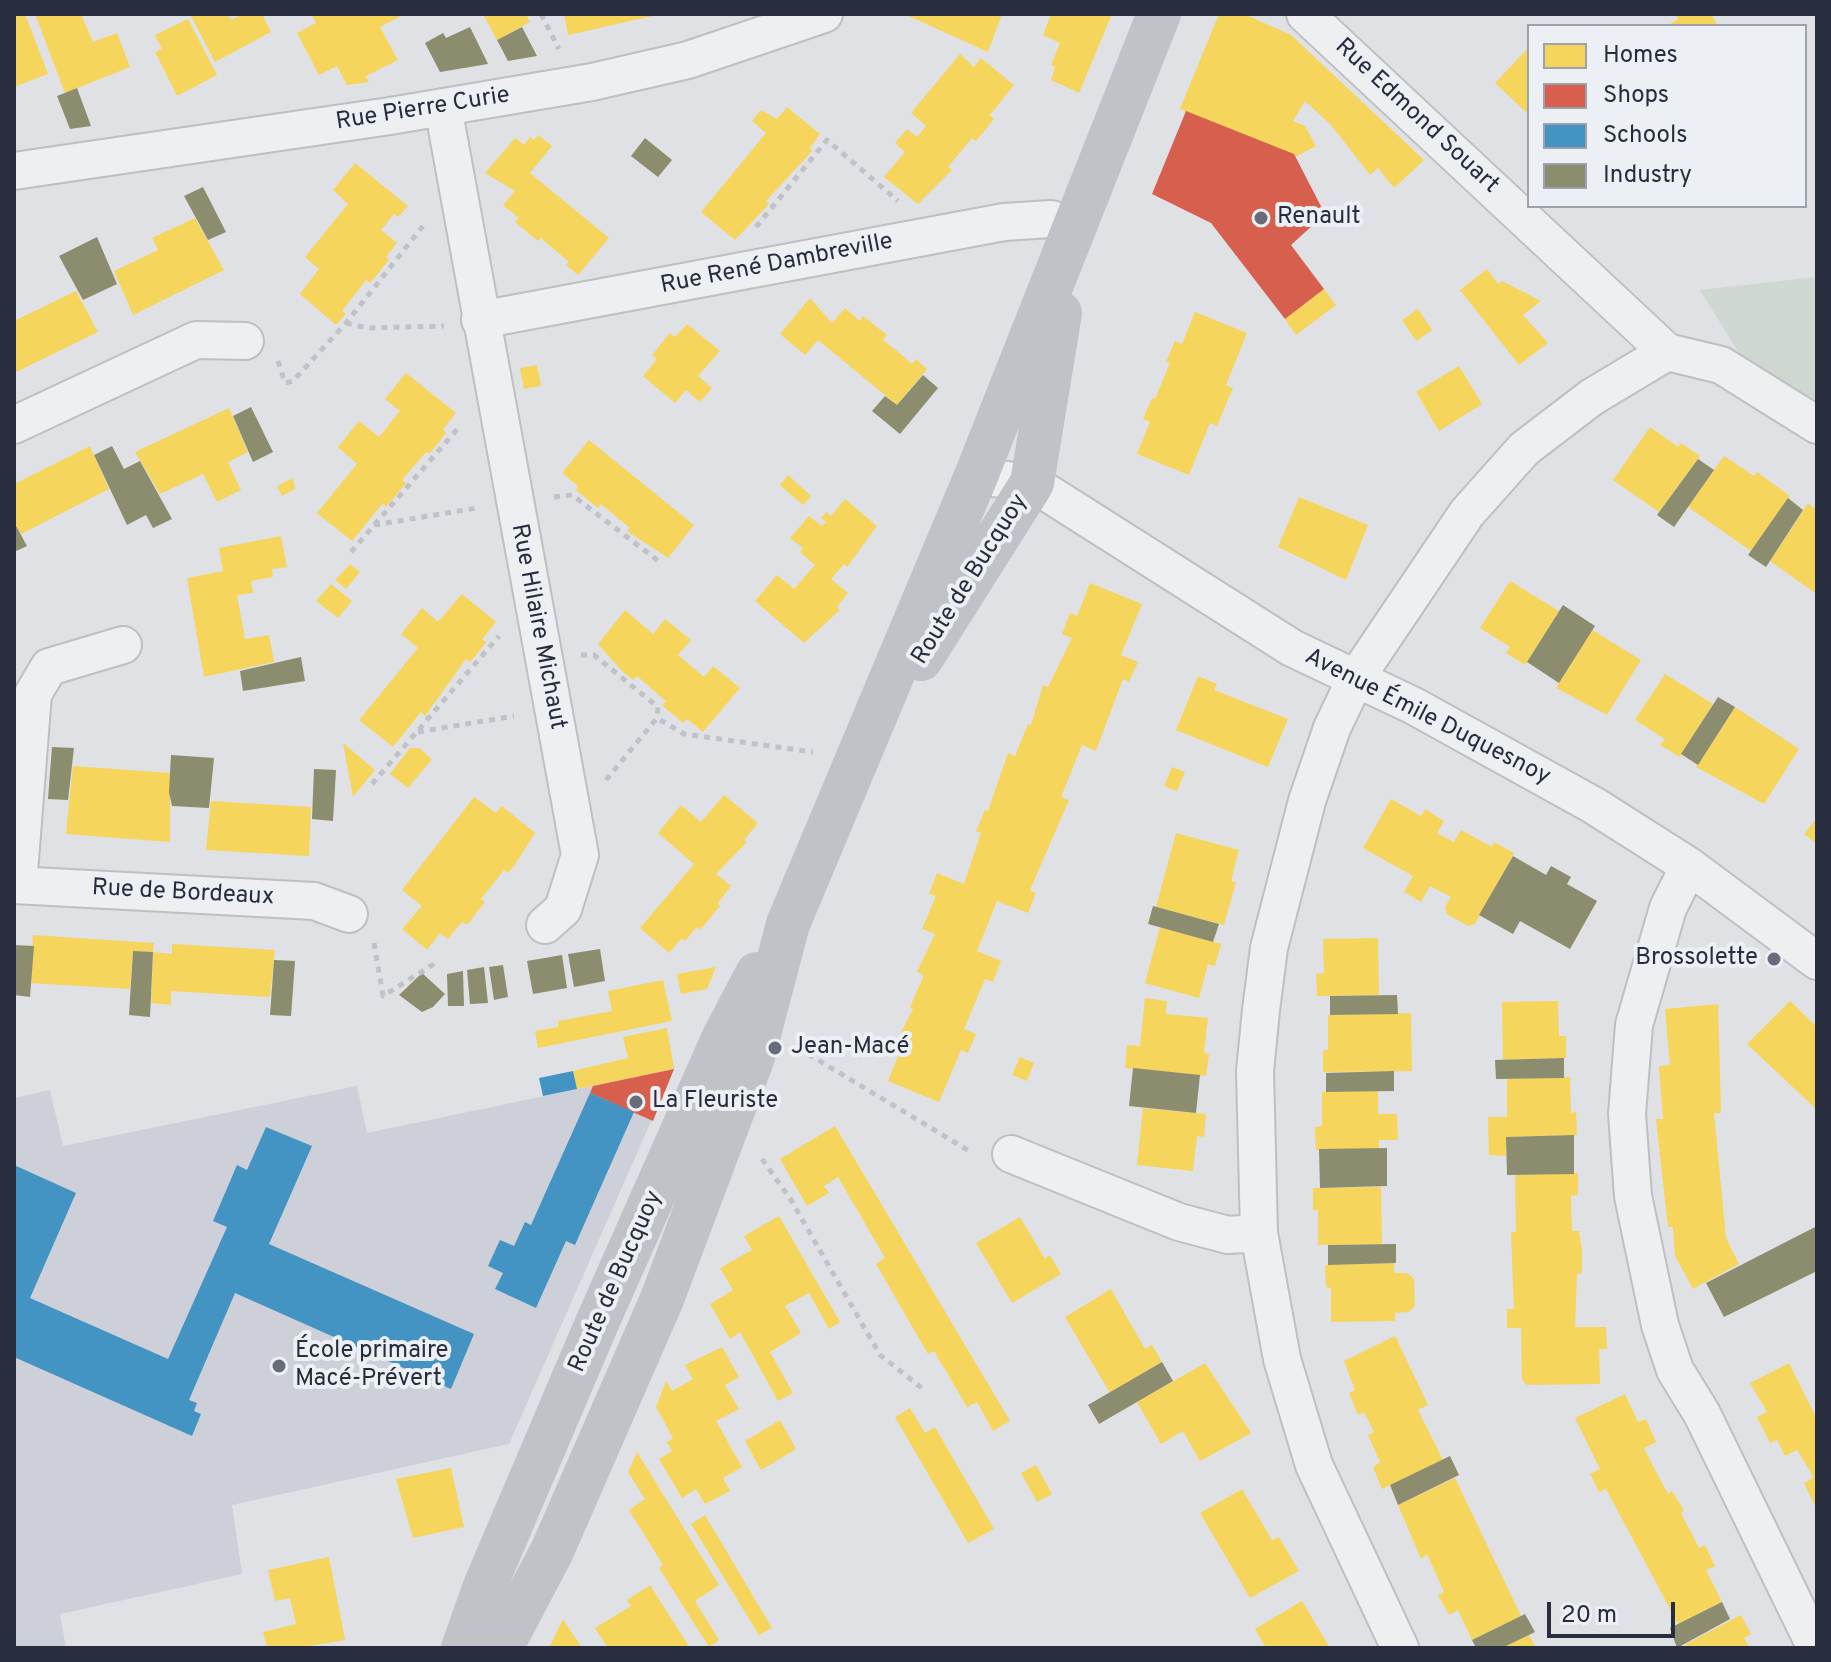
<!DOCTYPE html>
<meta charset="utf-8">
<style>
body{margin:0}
#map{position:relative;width:1831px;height:1662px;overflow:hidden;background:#dfe1e5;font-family:Overpass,sans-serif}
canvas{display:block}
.frame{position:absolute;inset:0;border:16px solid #272d3d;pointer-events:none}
.legend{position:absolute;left:1527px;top:24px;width:280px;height:184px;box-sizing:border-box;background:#eceff4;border:2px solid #9da1ab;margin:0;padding:10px 14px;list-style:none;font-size:24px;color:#272d3d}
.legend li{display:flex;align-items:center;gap:16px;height:40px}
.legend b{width:40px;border:2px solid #9da1ab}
.scale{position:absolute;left:1547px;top:1602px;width:128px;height:36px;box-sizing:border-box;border:4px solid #272d3d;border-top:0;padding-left:10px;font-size:24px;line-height:28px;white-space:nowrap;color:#272d3d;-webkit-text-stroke:6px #eceff4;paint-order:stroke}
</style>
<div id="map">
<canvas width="1831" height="1662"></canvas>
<div class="frame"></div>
<ul class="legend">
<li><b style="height:22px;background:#f6d55c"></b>Homes</li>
<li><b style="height:22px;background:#d6604d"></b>Shops</li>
<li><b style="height:22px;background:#4393c3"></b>Schools</li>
<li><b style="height:22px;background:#8c8c6e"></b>Industry</li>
</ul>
<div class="scale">20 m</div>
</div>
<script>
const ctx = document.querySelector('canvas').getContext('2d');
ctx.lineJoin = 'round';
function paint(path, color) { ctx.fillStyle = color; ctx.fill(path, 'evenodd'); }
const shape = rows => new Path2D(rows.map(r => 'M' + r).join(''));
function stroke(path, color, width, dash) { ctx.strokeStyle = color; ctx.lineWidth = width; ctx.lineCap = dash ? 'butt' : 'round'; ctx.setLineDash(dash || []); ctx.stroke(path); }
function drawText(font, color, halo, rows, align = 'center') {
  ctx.font = font + ' Overpass,sans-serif'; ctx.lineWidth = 8; ctx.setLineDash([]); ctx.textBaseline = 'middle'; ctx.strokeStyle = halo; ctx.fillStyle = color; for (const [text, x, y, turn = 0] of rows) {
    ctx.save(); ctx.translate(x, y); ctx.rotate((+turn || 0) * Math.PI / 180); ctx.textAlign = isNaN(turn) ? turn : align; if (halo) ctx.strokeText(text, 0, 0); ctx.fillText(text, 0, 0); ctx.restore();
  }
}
const built = shape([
 [674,1069,509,1444,232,1505,242,1574,60,1614,66,1648,14,1648,14,1098,50,1090,63,1146,357,1086,367,1133]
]);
const green = shape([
 [1817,277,1817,401,1741,356,1700,290]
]);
const homes = shape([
 [14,14,25,14,48,74,14,87],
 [35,14,81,14,93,42,117,33,130,67,65,93],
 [195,14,228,14,231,20,243,14,262,14,271,32,215,62,191,16],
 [311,14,405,14,380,27,398,60,366,76,369,82,347,85,337,66,319,75,297,33,316,23],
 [483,14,526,14,530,22,497,40],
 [564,14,657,14,657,15,568,35],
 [904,14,1002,14,988,52],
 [1051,14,1112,14,1079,93,1051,80,1055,67,1051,65,1060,43,1043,35],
 [1219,14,1244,14,1291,35,1424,160,1394,188,1378,168,1370,175,1331,125,1305,101,1293,121,1305,126,1316,146,1295,157,1180,109],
 [1675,14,1711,14,1718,26,1667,26,1678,19],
 [188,19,217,75,177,96,155,52,162,49,155,35],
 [1529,47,1529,115,1495,83],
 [960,54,974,67,981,58,1014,85,990,115,994,119,976,141,972,138,948,167,952,170,918,204,884,177,905,152,895,143,907,129,917,137,926,126,911,113],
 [787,107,820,134,810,148,812,151,766,201,769,204,735,240,701,212,766,133,752,121,761,110,777,119],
 [538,135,552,146,530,173,609,238,578,275,566,265,569,262,541,238,538,241,515,222,519,218,503,205,515,191,485,173,515,138,524,145,530,137,534,140],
 [355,163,408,206,398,217,394,214,381,230,397,243,386,257,389,260,370,283,366,280,342,311,346,314,336,325,300,294,319,269,305,257,348,204,333,190],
 [195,218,224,270,133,315,114,271,158,250,152,238],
 [1487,269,1498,284,1502,281,1541,301,1523,315,1548,343,1519,365,1460,290],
 [1324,289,1336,305,1296,335,1285,319],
 [76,291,98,332,14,373,14,321],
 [810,298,832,323,845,308,860,321,863,316,887,335,883,340,897,351,912,364,916,359,927,369,897,405,818,340,805,355,780,334],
 [1418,309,1432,330,1416,341,1402,320],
 [1195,312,1247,333,1226,385,1233,388,1217,426,1210,423,1189,475,1137,454,1150,422,1143,419,1152,398,1155,399,1170,363,1166,362,1175,341,1182,344],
 [687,324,720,351,698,376,712,388,700,402,686,390,675,403,643,376,657,359,652,355,670,333,675,337],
 [537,365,541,386,524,389,520,368],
 [1459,366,1482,404,1439,431,1416,392],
 [406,373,456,413,443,429,446,433,439,442,429,454,426,452,402,480,406,483,386,507,383,503,352,541,317,513,357,464,338,447,359,421,379,437,400,411,385,399],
 [229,408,248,452,228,462,241,490,217,502,203,474,160,494,135,452],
 [1650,427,1678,447,1681,443,1700,456,1659,512,1613,480],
 [589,440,694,525,668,558,627,531,630,528,601,504,598,508,576,490,578,486,562,473],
 [90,446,109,489,21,534,14,522,14,484],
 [1724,456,1754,476,1757,472,1790,496,1751,551,1688,507],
 [788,475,811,496,803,505,780,485],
 [293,478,295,489,282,496,277,486],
 [1299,497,1368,525,1346,580,1278,547],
 [845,499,877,526,847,567,844,564,831,579,848,593,837,607,840,610,804,643,755,601,777,575,794,589,815,565,800,552,803,548,790,538,809,516,822,526,826,522,821,518,826,512,831,516],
 [1808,503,1817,510,1815,593,1770,561],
 [281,536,287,567,272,569,273,577,251,581,253,593,237,595,245,639,269,635,274,662,204,677,187,578,223,571,219,548],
 [350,564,360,572,346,589,335,580],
 [1510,581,1559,611,1525,665,1506,653,1510,647,1480,628],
 [1090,583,1142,604,1121,655,1138,662,1129,682,1123,679,1096,751,1082,745,1061,797,1069,800,1030,890,1036,893,1028,913,997,901,977,951,1001,961,993,982,985,979,964,1029,976,1034,968,1053,961,1050,939,1102,888,1081,901,1049,894,1046,913,1009,910,1007,924,975,917,972,935,934,922,929,936,896,929,894,937,873,964,884,981,833,976,831,985,810,988,811,1008,753,1015,756,1028,724,1031,725,1043,685,1048,687,1072,638,1062,634,1070,613,1077,616],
 [331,584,352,601,338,618,316,601],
 [462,594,496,622,482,639,486,642,477,654,470,662,466,659,425,716,421,712,393,747,359,720,418,648,401,634,422,608,438,622],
 [625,610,653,634,665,619,691,640,678,655,704,677,713,666,740,688,703,732,687,719,683,723,662,705,666,701,637,676,633,680,622,671,598,644],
 [1592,630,1641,660,1607,715,1556,688],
 [1665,674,1713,704,1680,757,1660,745,1665,739,1635,720],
 [1198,676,1217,684,1214,690,1288,719,1268,767,1176,730],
 [1735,707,1799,749,1764,804,1696,767],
 [343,743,375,770,353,797],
 [410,748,419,748,432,759,408,788,390,774],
 [73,766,170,773,170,842,66,834],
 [1172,767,1185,772,1177,791,1164,786],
 [724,795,758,823,744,840,747,842,716,874,731,886,718,903,720,906,700,930,697,927,685,941,682,938,669,953,640,928,694,864,658,833,681,805,701,822],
 [474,797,496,813,502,806,535,833,516,863,508,873,504,870,481,899,485,902,467,925,462,922,448,939,440,933,427,950,402,929,422,906,402,890],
 [1391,799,1421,816,1425,809,1444,821,1437,833,1454,842,1461,830,1492,847,1494,842,1514,853,1475,924,1468,926,1447,914,1445,907,1451,897,1430,886,1421,902,1404,892,1413,876,1363,848],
 [211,801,311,807,309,856,206,850],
 [1817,818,1817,844,1804,834],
 [1176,833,1239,850,1231,881,1236,882,1224,925,1156,907],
 [1160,927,1221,944,1215,966,1208,964,1199,998,1145,983],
 [33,935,154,943,153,952,133,951,130,989,30,983],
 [1378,938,1379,995,1317,996,1316,974,1324,973,1323,939],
 [172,944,275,950,270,997,171,991,171,1005,151,1003,153,952,172,954],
 [716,967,707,989,681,994,677,974],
 [663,980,672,1021,538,1048,535,1031,558,1027,558,1021,612,1011,608,991],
 [1145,998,1167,1001,1166,1014,1208,1018,1204,1053,1209,1054,1206,1076,1125,1068,1127,1045,1140,1046],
 [1558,1001,1559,1036,1566,1036,1566,1058,1503,1060,1502,1002],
 [1790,1001,1817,1027,1817,1110,1747,1044],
 [1718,1004,1721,1113,1714,1113,1726,1238,1739,1264,1693,1289,1675,1256,1673,1227,1668,1227,1656,1119,1663,1119,1659,1066,1670,1065,1665,1009],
 [1411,1013,1412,1071,1323,1072,1323,1050,1328,1050,1328,1015],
 [667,1028,674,1069,577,1089,573,1071,628,1058,623,1037],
 [1020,1057,1034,1063,1027,1081,1012,1075],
 [1570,1077,1571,1113,1576,1112,1577,1135,1506,1137,1506,1156,1489,1155,1488,1117,1507,1117,1507,1079],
 [1378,1091,1378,1114,1397,1114,1398,1140,1379,1140,1379,1149,1316,1150,1315,1127,1322,1126,1322,1092],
 [1143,1108,1206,1114,1204,1137,1197,1136,1193,1171,1137,1165],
 [835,1126,1010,1421,993,1431,977,1402,967,1407,934,1351,928,1354,876,1264,885,1258,838,1177,824,1186,829,1193,807,1206,780,1159],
 [1578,1173,1578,1195,1571,1196,1572,1231,1579,1231,1582,1250,1582,1273,1577,1274,1575,1327,1606,1327,1607,1349,1599,1349,1600,1384,1527,1385,1522,1380,1521,1328,1507,1328,1507,1309,1514,1309,1511,1232,1516,1232,1515,1175],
 [1381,1187,1382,1244,1318,1245,1318,1210,1313,1210,1313,1188],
 [779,1216,840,1322,829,1329,809,1293,785,1306,801,1333,770,1352,793,1393,778,1401,740,1332,730,1339,710,1304,733,1290,720,1268,752,1250,744,1236],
 [1020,1217,1045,1259,1050,1255,1061,1274,1012,1303,976,1243],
 [1394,1263,1394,1273,1407,1273,1414,1279,1415,1306,1409,1312,1395,1313,1395,1321,1331,1322,1331,1288,1326,1287,1325,1265],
 [1111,1289,1145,1349,1152,1345,1162,1362,1110,1393,1065,1317],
 [1395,1336,1428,1405,1418,1410,1443,1460,1382,1489,1373,1467,1380,1462,1368,1435,1374,1432,1364,1412,1358,1415,1349,1393,1355,1390,1344,1361],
 [722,1347,739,1377,725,1385,739,1409,716,1421,742,1467,723,1478,730,1491,705,1504,696,1489,682,1498,659,1459,672,1451,667,1442,673,1438,656,1407,666,1381,672,1391,693,1379,685,1365],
 [1205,1363,1251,1433,1200,1461,1183,1431,1161,1444,1137,1402],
 [1789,1363,1817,1419,1817,1510,1804,1483,1813,1478,1810,1471,1797,1450,1785,1456,1777,1440,1770,1443,1757,1417,1767,1412,1750,1383],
 [1625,1394,1638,1422,1646,1419,1656,1442,1644,1448,1653,1466,1668,1494,1672,1491,1684,1510,1681,1513,1699,1548,1705,1545,1715,1566,1706,1570,1722,1602,1678,1624,1606,1489,1599,1492,1590,1474,1600,1469,1575,1418],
 [910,1408,925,1433,935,1427,994,1529,968,1543,895,1417],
 [780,1420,796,1449,761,1470,745,1441],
 [637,1452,719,1585,695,1601,719,1640,709,1647,659,1568,663,1565,629,1510,645,1499,628,1472],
 [1036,1465,1052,1494,1037,1502,1021,1473],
 [451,1468,464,1527,413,1538,396,1479],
 [1455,1478,1521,1616,1472,1640,1458,1610,1449,1615,1438,1595,1444,1592,1427,1554,1421,1559,1398,1505],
 [1242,1489,1272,1540,1279,1537,1299,1571,1250,1598,1200,1513],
 [705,1515,772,1628,759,1635,691,1524],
 [329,1557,345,1640,298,1648,267,1648,263,1632,296,1624,290,1598,275,1601,268,1570],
 [650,1585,690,1648,608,1648,595,1628,631,1606,627,1600],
 [1302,1601,1330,1648,1266,1648,1255,1629],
 [1741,1615,1751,1634,1744,1638,1750,1648,1687,1648,1686,1644],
 [563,1619,582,1648,549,1648],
 [1529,1635,1536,1648,1502,1648]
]);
const shops = shape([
 [1186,111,1294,154,1325,214,1291,245,1324,289,1285,319,1211,223,1152,194],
 [674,1069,653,1121,590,1093,593,1086]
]);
const schools = shape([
 [573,1071,577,1089,543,1096,539,1078],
 [590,1093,634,1112,575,1245,566,1241,536,1308,495,1289,503,1273,488,1266,500,1240,514,1246,525,1222,531,1225],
 [266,1127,312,1146,269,1244,474,1334,451,1389,235,1293,189,1400,197,1403,194,1411,201,1414,192,1436,14,1357,14,1165,76,1193,30,1298,168,1359,227,1227,213,1221,237,1165,247,1170]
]);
const industry = shape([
 [470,27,488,64,440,72,425,43,443,33,446,38],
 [522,27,537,56,508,61,497,40],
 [77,88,91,126,70,129,57,96],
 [645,138,672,160,658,177,631,156],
 [203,187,226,232,208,240,184,196],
 [97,237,117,284,83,300,59,256],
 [923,375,938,388,900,434,872,411,885,396,897,405],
 [251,407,273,452,253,462,233,416],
 [112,446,124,469,140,461,172,519,153,528,146,515,127,525,94,455],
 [1698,459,1714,470,1674,527,1657,515],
 [1788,498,1803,510,1766,567,1748,555],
 [14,522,27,546,14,552],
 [1563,605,1595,626,1559,683,1527,662],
 [301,657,305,681,243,691,240,671],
 [1718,697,1735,707,1698,765,1681,754],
 [52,747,74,748,68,800,48,799],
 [171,755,214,758,209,808,172,806,169,792],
 [314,769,336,770,333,821,312,819],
 [1513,856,1546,875,1551,866,1571,877,1567,884,1597,901,1570,949,1520,921,1513,934,1479,915],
 [1153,906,1219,924,1213,942,1148,924],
 [14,945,34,946,30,997,14,995],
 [600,949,605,981,574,987,568,954],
 [133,951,153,952,150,1017,129,1015],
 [562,955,567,988,533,994,527,961],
 [274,960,295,961,291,1016,270,1015],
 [503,965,508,997,494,1000,489,967],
 [484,967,488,1003,470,1004,467,970],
 [463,971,464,1006,448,1006,447,974],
 [422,973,445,994,433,1007,422,1012,399,995],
 [1397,995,1398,1014,1330,1015,1330,996],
 [1564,1058,1564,1078,1496,1079,1495,1060],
 [1133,1068,1200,1075,1196,1113,1129,1106],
 [1394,1071,1394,1091,1326,1092,1326,1073],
 [1574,1135,1574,1174,1507,1175,1506,1137],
 [1387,1148,1387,1186,1320,1188,1319,1149],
 [1817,1226,1817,1271,1724,1317,1706,1283],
 [1396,1244,1396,1263,1328,1265,1328,1245],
 [1162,1362,1173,1381,1099,1424,1088,1405],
 [1450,1456,1459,1475,1398,1505,1390,1485],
 [1722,1602,1730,1619,1677,1648,1670,1628],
 [1525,1614,1535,1632,1502,1648,1476,1648,1472,1640]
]);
const path = shape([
 [541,14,559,49],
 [756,227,827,140,898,201],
 [346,323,367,328,444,326],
 [278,361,285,383,293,381,346,323,423,226],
 [554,497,572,495,661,563],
 [374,525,477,508],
 [351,552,460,426],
 [581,655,594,655,658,707,657,718],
 [418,732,514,716],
 [606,780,657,718,684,734,813,752],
 [372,784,499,636],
 [374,943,383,996,434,964],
 [798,1048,971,1152],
 [762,1159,791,1200,880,1355,923,1389]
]);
const minor = shape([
 [1305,14,1667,352],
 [443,107,580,855,563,909,545,925],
 [14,171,390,116,592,82,688,60,824,14],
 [480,320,1004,222,1051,219,1074,225],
 [14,425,196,340,245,341],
 [976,476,1032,483,1292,648,1414,706,1593,805,1689,866,1817,961],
 [1689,866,1668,908,1634,1025,1627,1114,1633,1196,1660,1325,1675,1370,1702,1414,1816,1648],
 [14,885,314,901,349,914],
 [18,885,33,694,49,667,123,645],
 [1011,1154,1179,1222,1228,1235,1259,1233],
 [1400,1648,1314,1465,1282,1359,1259,1233,1255,1071,1261,1010,1269,948,1307,801,1332,728,1356,678,1467,513,1524,449,1592,397,1667,352,1721,365,1817,425]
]);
const secondary = shape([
 [921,659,1032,483,1060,313],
 [463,1648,485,1586,597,1323,723,1039,757,974],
 [501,1648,552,1551,662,1299,753,1057,788,924,976,476,1159,14]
]);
const markers = [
 [1261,218,8,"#676c78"],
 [1774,959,8,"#676c78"],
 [775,1048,8,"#676c78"],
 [636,1102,8,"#676c78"],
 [279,1366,8,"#676c78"]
];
const streetNames = [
 ["Rue Pierre Curie",423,110,-9],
 ["Rue Edmond Souart",1416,117,43],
 ["Rue René Dambreville",777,265,-11],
 ["Route de Bucquoy",971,580,-58],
 ["Rue Hilaire Michaut",537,627,79],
 ["Avenue Émile Duquesnoy",1427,718,27],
 ["Rue de Bordeaux",183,894,3],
 ["Route de Bucquoy",617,1282,-66]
];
const poiNames = [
 ["Renault",1277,218],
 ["Brossolette",1758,959,"right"],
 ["Jean-Macé",791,1048],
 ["La Fleuriste",652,1102],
 ["École primaire",295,1352],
 ["Macé-Prévert",295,1380]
];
paint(built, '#cdd0d8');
paint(green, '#ced8d0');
paint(homes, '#f6d55c');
paint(shops, '#d6604d');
paint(schools, '#4393c3');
paint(industry, '#8c8c6e');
stroke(minor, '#bebfc3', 40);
stroke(path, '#c1c2c7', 5, [6, 6]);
stroke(minor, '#eeeff1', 36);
stroke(secondary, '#c0c2c7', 44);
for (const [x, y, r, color] of markers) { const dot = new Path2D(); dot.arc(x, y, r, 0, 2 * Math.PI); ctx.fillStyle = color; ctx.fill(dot); stroke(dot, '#eceff4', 3); }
drawText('24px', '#272d3d', '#eceff4', streetNames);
drawText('24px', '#272d3d', '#eceff4', poiNames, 'left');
</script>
